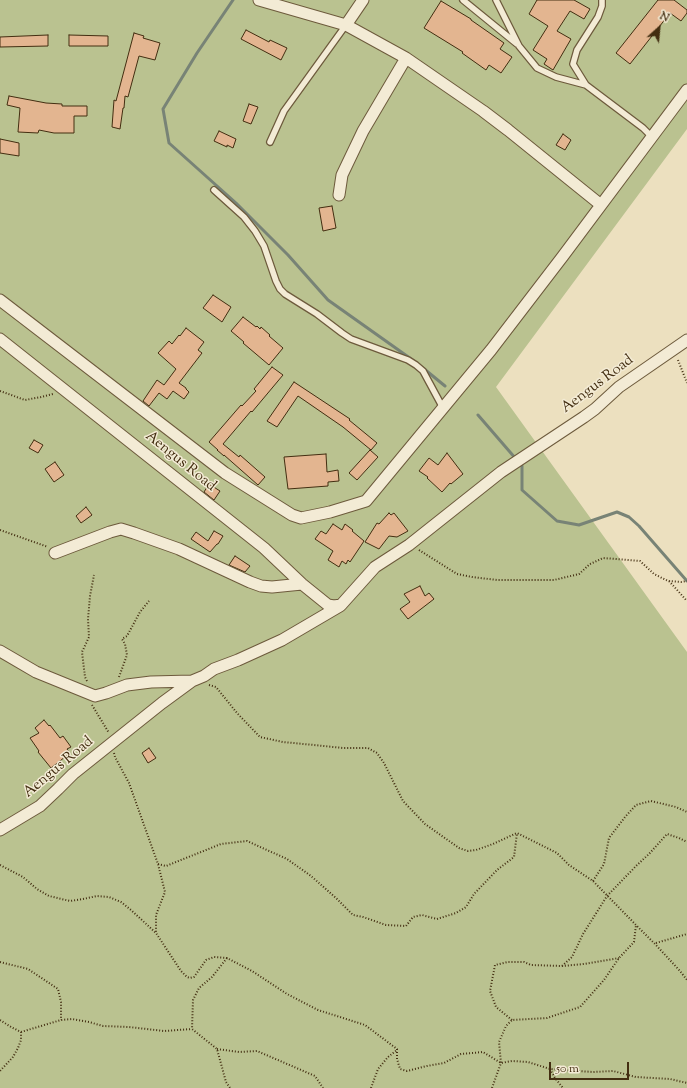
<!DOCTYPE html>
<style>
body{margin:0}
#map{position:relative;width:687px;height:1088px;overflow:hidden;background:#ece0bf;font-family:"Sorts Mill Goudy",serif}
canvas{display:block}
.north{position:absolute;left:639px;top:8px;width:40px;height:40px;-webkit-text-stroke:3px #f3ebd5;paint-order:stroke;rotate:27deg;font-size:11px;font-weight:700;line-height:16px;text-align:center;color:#432e11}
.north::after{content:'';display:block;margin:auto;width:14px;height:18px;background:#432e11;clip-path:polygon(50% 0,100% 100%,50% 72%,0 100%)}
.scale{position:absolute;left:549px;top:1062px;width:80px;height:18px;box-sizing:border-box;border:2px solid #432e11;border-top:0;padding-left:5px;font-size:12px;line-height:14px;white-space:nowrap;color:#432e11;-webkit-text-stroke:3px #f3ebd5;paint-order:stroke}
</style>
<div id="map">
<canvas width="687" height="1088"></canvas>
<div class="north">N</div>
<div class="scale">50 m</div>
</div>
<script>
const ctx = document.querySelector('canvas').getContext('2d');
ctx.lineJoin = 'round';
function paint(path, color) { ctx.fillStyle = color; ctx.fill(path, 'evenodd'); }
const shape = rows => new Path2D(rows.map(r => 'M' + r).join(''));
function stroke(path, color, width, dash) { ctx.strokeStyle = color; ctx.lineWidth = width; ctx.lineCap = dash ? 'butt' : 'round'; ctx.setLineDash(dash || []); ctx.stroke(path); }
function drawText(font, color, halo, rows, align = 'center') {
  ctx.font = font + ' "Sorts Mill Goudy",serif'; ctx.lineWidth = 3; ctx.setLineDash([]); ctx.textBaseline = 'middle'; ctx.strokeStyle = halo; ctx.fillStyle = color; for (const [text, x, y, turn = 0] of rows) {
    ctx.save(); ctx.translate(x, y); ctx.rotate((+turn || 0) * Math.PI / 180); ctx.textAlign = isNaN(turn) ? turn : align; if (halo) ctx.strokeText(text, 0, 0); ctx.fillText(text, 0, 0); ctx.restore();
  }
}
const green = shape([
 [0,0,687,0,687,129,496,387,687,652,687,1088,0,1088]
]);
const stream = shape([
 [233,0,197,53,163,109,169,143,236,203,288,255,328,300,414,361],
 [423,368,445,386],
 [478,415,516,459],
 [520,464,522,466,522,490,557,521,579,525,617,512,629,517,639,526,687,581]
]);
const building = shape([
 [537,0,574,0,590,9,584,19,570,11,557,31,571,39,553,70,544,64,547,59,533,50,548,26,529,14,537,0],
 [658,0,674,0,687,10,687,13,681,21,670,13,630,64,616,53,658,0],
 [441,1,471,19,471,20,504,43,500,49,512,57,501,73,489,65,486,70,462,53,463,52,424,28,441,1],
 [246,30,269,42,270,40,287,48,281,60,241,39,246,30],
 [134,33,144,36,143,38,160,43,155,60,139,56,128,97,125,96,124,108,123,108,120,129,112,127,114,100,116,101,134,33],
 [48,35,48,46,0,47,0,37,48,35],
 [69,35,108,36,108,46,69,46,69,35],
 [9,96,46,103,62,104,62,106,87,106,87,116,74,116,74,133,54,133,39,130,38,133,18,132,20,108,7,105,9,96],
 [249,104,258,107,251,124,243,121,249,104],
 [219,131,236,139,233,148,227,145,227,147,214,141,219,131],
 [563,134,571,140,565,150,556,145,563,134],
 [0,139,19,143,19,156,0,153,0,139],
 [332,206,336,228,323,231,319,208,332,206],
 [213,295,231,307,222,322,203,308,213,295],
 [243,317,256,327,257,326,260,329,261,327,270,335,269,336,283,348,269,365,243,343,244,342,231,331,243,317],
 [186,328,204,342,198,350,202,353,179,383,186,388,186,389,189,392,184,399,173,391,167,399,159,393,149,406,143,401,157,380,164,385,176,369,158,353,169,341,172,344,179,335,180,336,186,328],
 [272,367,283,375,252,412,251,411,223,444,239,457,240,455,265,477,258,485,224,455,224,456,217,450,218,450,209,442,241,405,242,406,256,391,254,389,272,367],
 [294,382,350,419,349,420,377,443,371,450,343,427,298,396,277,427,267,421,294,382],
 [34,440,43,445,38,453,29,448,34,440],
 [370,450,378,457,357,480,349,473,370,450],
 [447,453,463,474,451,484,450,483,442,492,427,478,428,477,419,471,429,458,438,465,447,453],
 [326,454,327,472,338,470,339,481,328,482,328,486,288,489,284,457,326,454],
 [55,462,64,475,54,482,45,469,55,462],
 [209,484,220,491,214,500,204,492,209,484],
 [86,507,92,515,81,523,76,516,86,507],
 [389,513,391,515,394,513,408,531,397,537,389,536,379,549,365,542,377,523,379,524,389,513],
 [333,524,342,530,345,524,353,530,352,531,364,541,350,562,348,560,346,564,342,561,339,567,328,560,333,551,315,539,321,531,326,534,333,524],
 [214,531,223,536,218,544,217,544,210,552,191,539,196,532,208,541,214,531],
 [235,556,250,566,245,572,229,565,235,556],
 [420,586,425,596,429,593,434,599,408,619,400,609,410,602,404,594,420,586],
 [44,720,49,726,50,725,60,738,63,736,71,747,67,749,70,753,51,768,38,752,39,751,30,738,39,733,35,728,44,720],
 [149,748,156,758,148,763,142,753,149,748]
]);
const path = shape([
 [678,360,687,383],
 [0,391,25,400,41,397,53,394],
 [0,530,48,547],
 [419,550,457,574,472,577,497,580,554,580,579,574,590,564,603,558,640,561,654,574,668,581,681,582,687,581],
 [669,581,687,601],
 [119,677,127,655,125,644,122,639,127,636,140,612,149,601],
 [87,681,85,677,82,652,89,637,88,619,90,596,94,575],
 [209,685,216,687,237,713,260,737,283,742,314,745,343,748,368,748,377,753,384,763,403,801,425,824,459,848,468,851,476,850,493,844,517,833,557,853,569,865,593,881,636,925,655,944,680,971,687,980],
 [92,705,109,733],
 [114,753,115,757,129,783,158,864,165,892,156,915,156,933],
 [158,864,166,866,221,844,247,841,287,859,311,876,336,898,353,915,363,917,386,925,406,926,413,917,422,915,437,919,456,913,466,907,474,894,497,870,514,857,517,833],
 [0,865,23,877,37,889,49,896,70,901,83,899,97,896,109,897,121,902,131,910,156,933,181,971,187,977,190,978,194,977,206,960,214,957,227,958,252,971,287,994,318,1010,365,1025,397,1049,397,1059,400,1069,407,1071,427,1066,444,1063,461,1054,483,1052,501,1063,512,1061,528,1062,550,1069,593,1072,613,1071,636,1077,670,1079,687,1083],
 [593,881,604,864,609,838,625,817,636,805,651,801,676,807,687,812],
 [656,943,687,934],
 [227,958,212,977,199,988,193,1000,192,1029,217,1049,226,1082,230,1088],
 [0,962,28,969,58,989,61,1002,61,1020],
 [562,966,572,957,583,934,607,896,637,865,649,854,667,834,679,838,687,842],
 [0,1020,11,1027,21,1032,21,1040,18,1048,13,1057,0,1071],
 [512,1020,496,1007,490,991,495,965,508,962,524,962,531,965,562,966,584,964,619,958],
 [21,1032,61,1020,72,1019,89,1022,103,1026,129,1027,164,1031,192,1029],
 [217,1049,239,1052,257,1051,315,1076,323,1088],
 [550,1069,555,1078,563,1088],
 [371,1088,378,1069,388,1057,397,1050],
 [492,1088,501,1063,499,1042,506,1026,512,1020,547,1018,580,1007,604,980,619,958,634,942,636,925]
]);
const service = shape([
 [463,0,517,44],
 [496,0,519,46,537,68,556,77,586,85],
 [602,0,602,6,598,17,577,50,573,64,586,85,643,128,652,137],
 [270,142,284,111,346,25],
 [214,190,244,217,255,231,264,246,276,281,280,289,285,294,317,314,342,333,351,339,408,360,416,365,423,371,443,408]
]);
const minor = shape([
 [259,0,346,25,406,58,483,111,508,130,601,205],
 [346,25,363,0],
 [339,195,342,175,363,131,406,58],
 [0,300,225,473,292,515,301,518,330,512,366,501,491,350,563,256,687,90],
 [0,339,264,548,302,584,328,605,334,606,341,605,375,567,409,545,501,472,584,417,595,409,619,387,687,340],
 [55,553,110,532,121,529,134,533,179,549,250,582,261,586,272,587,302,584],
 [0,651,36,672,95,696,106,693,127,685,151,682,192,681],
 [0,830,40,806,58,789,73,774,162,703,192,681,204,676,214,669,238,660,282,640,340,606]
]);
const streetNames = [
 ["Aengus Road",598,385,-37],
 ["Aengus Road",180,462,39],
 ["Aengus Road",59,768,-40]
];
paint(green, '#bac290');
stroke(stream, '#788376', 3);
paint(building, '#e3b590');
stroke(building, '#432e11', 1);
stroke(service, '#6d5a3c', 8);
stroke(minor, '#6d5a3c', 13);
stroke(path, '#432e11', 2, [1, 2]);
stroke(service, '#f3ebd5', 5.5);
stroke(minor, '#f3ebd5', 11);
drawText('15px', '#432e11', '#f3ebd5', streetNames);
</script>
